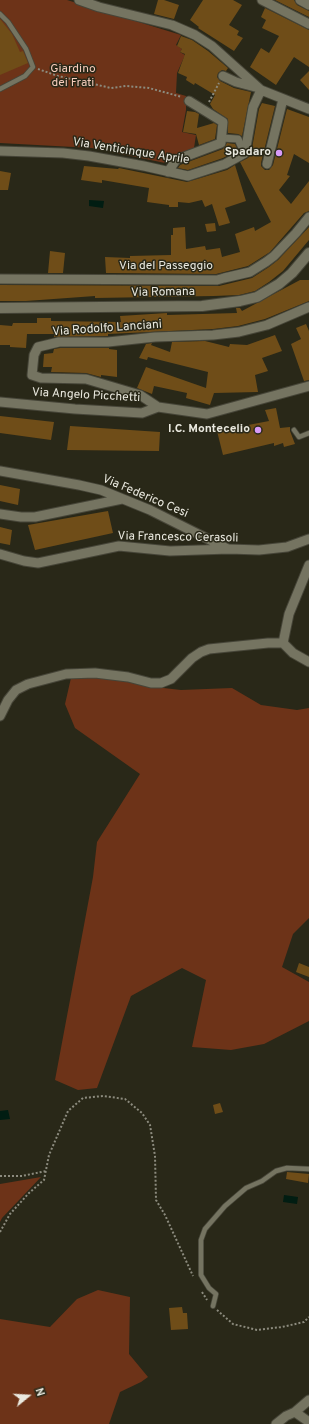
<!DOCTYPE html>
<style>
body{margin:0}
#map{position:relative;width:309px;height:1424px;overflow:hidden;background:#292818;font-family:Overpass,sans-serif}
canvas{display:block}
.north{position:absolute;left:8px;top:1376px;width:40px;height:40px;-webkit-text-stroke:3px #292818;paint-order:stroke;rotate:72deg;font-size:11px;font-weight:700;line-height:16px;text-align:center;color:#eae9df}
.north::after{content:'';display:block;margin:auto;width:14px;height:18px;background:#eae9df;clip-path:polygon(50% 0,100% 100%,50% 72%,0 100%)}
</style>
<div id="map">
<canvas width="309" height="1424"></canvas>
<div class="north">N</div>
</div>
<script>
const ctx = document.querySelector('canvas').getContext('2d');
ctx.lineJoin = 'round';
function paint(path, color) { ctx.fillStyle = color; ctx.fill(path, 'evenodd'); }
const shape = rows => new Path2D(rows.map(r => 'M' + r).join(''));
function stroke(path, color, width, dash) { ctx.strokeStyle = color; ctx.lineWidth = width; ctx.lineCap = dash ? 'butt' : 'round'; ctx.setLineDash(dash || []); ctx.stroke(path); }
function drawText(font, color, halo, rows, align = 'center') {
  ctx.font = font + ' Overpass,sans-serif'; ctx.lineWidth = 3; ctx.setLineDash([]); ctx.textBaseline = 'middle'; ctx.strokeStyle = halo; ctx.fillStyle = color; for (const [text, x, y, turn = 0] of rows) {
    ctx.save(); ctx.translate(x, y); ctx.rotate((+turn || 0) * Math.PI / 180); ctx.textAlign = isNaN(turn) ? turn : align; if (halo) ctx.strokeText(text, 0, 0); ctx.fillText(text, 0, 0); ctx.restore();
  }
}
const green = shape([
 [0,0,67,0,181,35,176,45,182,49,180,52,185,55,177,73,176,93,186,96,186,110,182,132,196,135,194,148,182,155,173,155,170,164,92,148,0,143],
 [71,678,112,678,146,686,181,690,232,688,261,705,297,710,309,708,309,918,293,934,282,967,309,982,309,1021,264,1044,231,1050,192,1047,206,980,182,968,131,996,97,1088,78,1090,55,1080,93,877,97,842,140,774,75,728,65,704],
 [41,1177,2,1218,0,1222,0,1184],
 [98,1290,130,1297,129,1354,148,1377,141,1382,120,1392,109,1424,0,1424,0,1319,50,1327,77,1299]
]);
const water = shape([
 [89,200,104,201,103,208,89,206],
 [8,1110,10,1119,0,1120,0,1111],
 [284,1195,298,1197,297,1204,283,1202]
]);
const building = shape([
 [158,0,164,0,179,5,174,19,154,14],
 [203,0,233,0,242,5,229,25,239,31,237,35,243,38,234,51,198,28,199,27,190,20],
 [275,0,294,0,297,5,309,11,309,17],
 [265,8,309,30,309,67,294,57,276,85,250,67,261,48,269,53,279,36,262,28,266,20,261,17],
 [0,19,12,34,20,52,23,51,28,63,0,75],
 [181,36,192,40,208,51,228,68,226,71,222,70,218,73,217,77,220,81,234,88,251,92,242,136,238,134,228,133,228,119,213,109,210,104,215,95,195,83,194,85,186,80,187,77,178,73,185,54,180,52,182,49,177,46],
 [309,71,309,90,300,80],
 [262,103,275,106,261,163,261,166,265,170,269,170,273,165,287,109,309,117,309,163,294,154,287,175,290,176,279,190,291,204,309,181,309,211,304,213,270,252,248,266,216,274,106,273,105,257,130,258,130,256,171,255,171,235,173,235,173,228,185,227,186,249,205,246,206,250,220,248,222,257,240,252,235,234,254,227,255,231,271,222,240,162,248,158,251,154,259,109],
 [187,111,195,112,199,114,197,128,214,123,217,125,215,139,199,145,196,134,183,132],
 [227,143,235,144,238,150,223,158,188,170,178,168,180,165,223,149],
 [235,165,246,201,225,208,230,223,219,226,212,204,205,207,202,200,189,203,178,202,178,207,169,207,169,205,147,202,149,188,102,180,102,183,81,180,84,166,118,169,119,168,187,182,227,170],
 [0,171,11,173,8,190,0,190],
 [215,223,216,231,207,232,205,224],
 [309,227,309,240,283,271,269,282,255,291,239,295,214,296,95,298,95,296,26,301,0,301,0,285,219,286,252,278,269,267,278,260],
 [50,251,65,253,63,273,48,273],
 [300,280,309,280,309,301,265,319,238,326,213,329,108,334,108,336,54,337,54,334,27,334,26,348,10,347,10,345,0,345,0,325,12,326,13,323,37,323,37,318,51,318,51,321,121,322,120,316,167,313,167,315,237,313,236,308,240,308,242,311],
 [306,324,309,331,309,380,304,381,291,344,301,339,296,328],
 [275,335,282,351,262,358,268,371,255,375,258,392,214,393,210,405,186,398,187,393,154,386,152,394,137,388,146,367,206,388,208,372,148,357,147,360,139,358,146,344,152,343,151,345,170,352,172,342,205,341,229,347,230,344,247,345],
 [60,348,109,348,109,349,117,350,117,377,101,375,101,377,86,373,51,372,52,367,43,367,44,354,53,353,54,349],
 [276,408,280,428,290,427,290,431,295,444,284,447,283,443,274,446,274,443,223,455,217,431,269,421,265,410],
 [0,416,54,422,51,440,0,433],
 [70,426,160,432,159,451,67,450],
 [0,485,20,489,18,505,0,501],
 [108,511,113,533,35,550,28,525],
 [0,527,12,530,10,545,0,543],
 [299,963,309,967,309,977,296,972],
 [220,1103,223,1112,215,1114,213,1105],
 [287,1172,309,1174,308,1183,286,1179],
 [182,1307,183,1313,187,1313,188,1329,171,1330,169,1308]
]);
const path = shape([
 [38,69,58,76,111,88,126,86,149,88,182,97],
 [209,102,219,83],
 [0,1176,22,1176,46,1171],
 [0,1232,10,1214,29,1193,44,1180,49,1155,68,1111,83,1098,103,1096,125,1099,142,1113,150,1125,155,1156,156,1200,165,1215,193,1276],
 [202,1292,207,1300],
 [217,1310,233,1324,257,1330,282,1327,304,1322,309,1317]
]);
const service = shape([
 [0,14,8,22,26,49,33,67,25,76,0,89],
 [294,430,299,437,309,433],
 [213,1306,216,1294,209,1288,201,1275,201,1240,205,1229,225,1206,246,1188,262,1181,276,1171,287,1168,309,1169]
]);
const pedestrian = shape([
 [222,138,238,139,242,148,245,149]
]);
const minor = shape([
 [79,0,99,7,172,25,195,35,212,46,261,90,309,109],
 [262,0,309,24],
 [300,0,309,5],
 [223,76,236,82,255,87],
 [0,151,63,153,89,156,144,166,188,176,225,164,245,153,253,107,261,90],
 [267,164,283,99],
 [168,172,176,160,221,143,223,122,189,101],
 [0,279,217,280,224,278,250,272,266,262,274,256,296,233,309,217],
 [0,402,75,409,142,413,158,407,207,414,309,386],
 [158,407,140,395,86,379,41,378,32,375,34,355,38,347,59,342,108,342,155,337,213,335,239,332,267,325,309,307],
 [0,471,79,485,101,490,150,510,228,549],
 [0,514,21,517,35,517,122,499],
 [0,554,24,561,38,563,119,546,170,551,229,549,259,550,287,547,309,539],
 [283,643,289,614,309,565],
 [0,716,8,700,16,690,28,684,66,674,95,673,128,677,151,683,161,683,171,679,192,658,201,652,209,649,268,643,283,643,293,653,309,662],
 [295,1412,309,1422],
 [276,1424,286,1416,295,1412,309,1400]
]);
const tertiary = shape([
 [0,308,202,306,240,301,257,297,279,284,292,273,309,253]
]);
const markers = [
 [279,153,4,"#d89bf8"],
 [258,430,4,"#d89bf8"]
];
const parkNames = [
 ["Giardino",73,70],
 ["dei Frati",73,84]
];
const streetNames = [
 ["Via Venticinque Aprile",131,152,9],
 ["Via del Passeggio",166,267],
 ["Via Romana",163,293,-1],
 ["Via Rodolfo Lanciani",107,329,-4],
 ["Via Angelo Picchetti",86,396,3],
 ["Via Federico Cesi",145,497,23],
 ["Via Francesco Cerasoli",178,538,1]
];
const poiNames = [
 ["Spadaro",271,153],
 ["I.C. Montecelio",250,430]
];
paint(green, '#6d3318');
paint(water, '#011d12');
paint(building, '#6f4d18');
stroke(service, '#464538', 6);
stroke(pedestrian, '#464538', 9);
stroke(minor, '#464538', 11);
stroke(tertiary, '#464538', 12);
stroke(path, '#8c8b7e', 2, [2, 2]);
stroke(service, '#757461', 4.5);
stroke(pedestrian, '#757461', 7);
stroke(minor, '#757461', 9);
stroke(tertiary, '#757461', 10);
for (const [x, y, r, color] of markers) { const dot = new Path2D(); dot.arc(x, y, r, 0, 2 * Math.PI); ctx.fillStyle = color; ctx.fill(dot); stroke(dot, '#292818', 1.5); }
drawText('12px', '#f6ccbb', '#292818', parkNames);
drawText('12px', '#eae9df', '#292818', streetNames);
drawText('bold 12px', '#eae9df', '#292818', poiNames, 'right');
</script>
